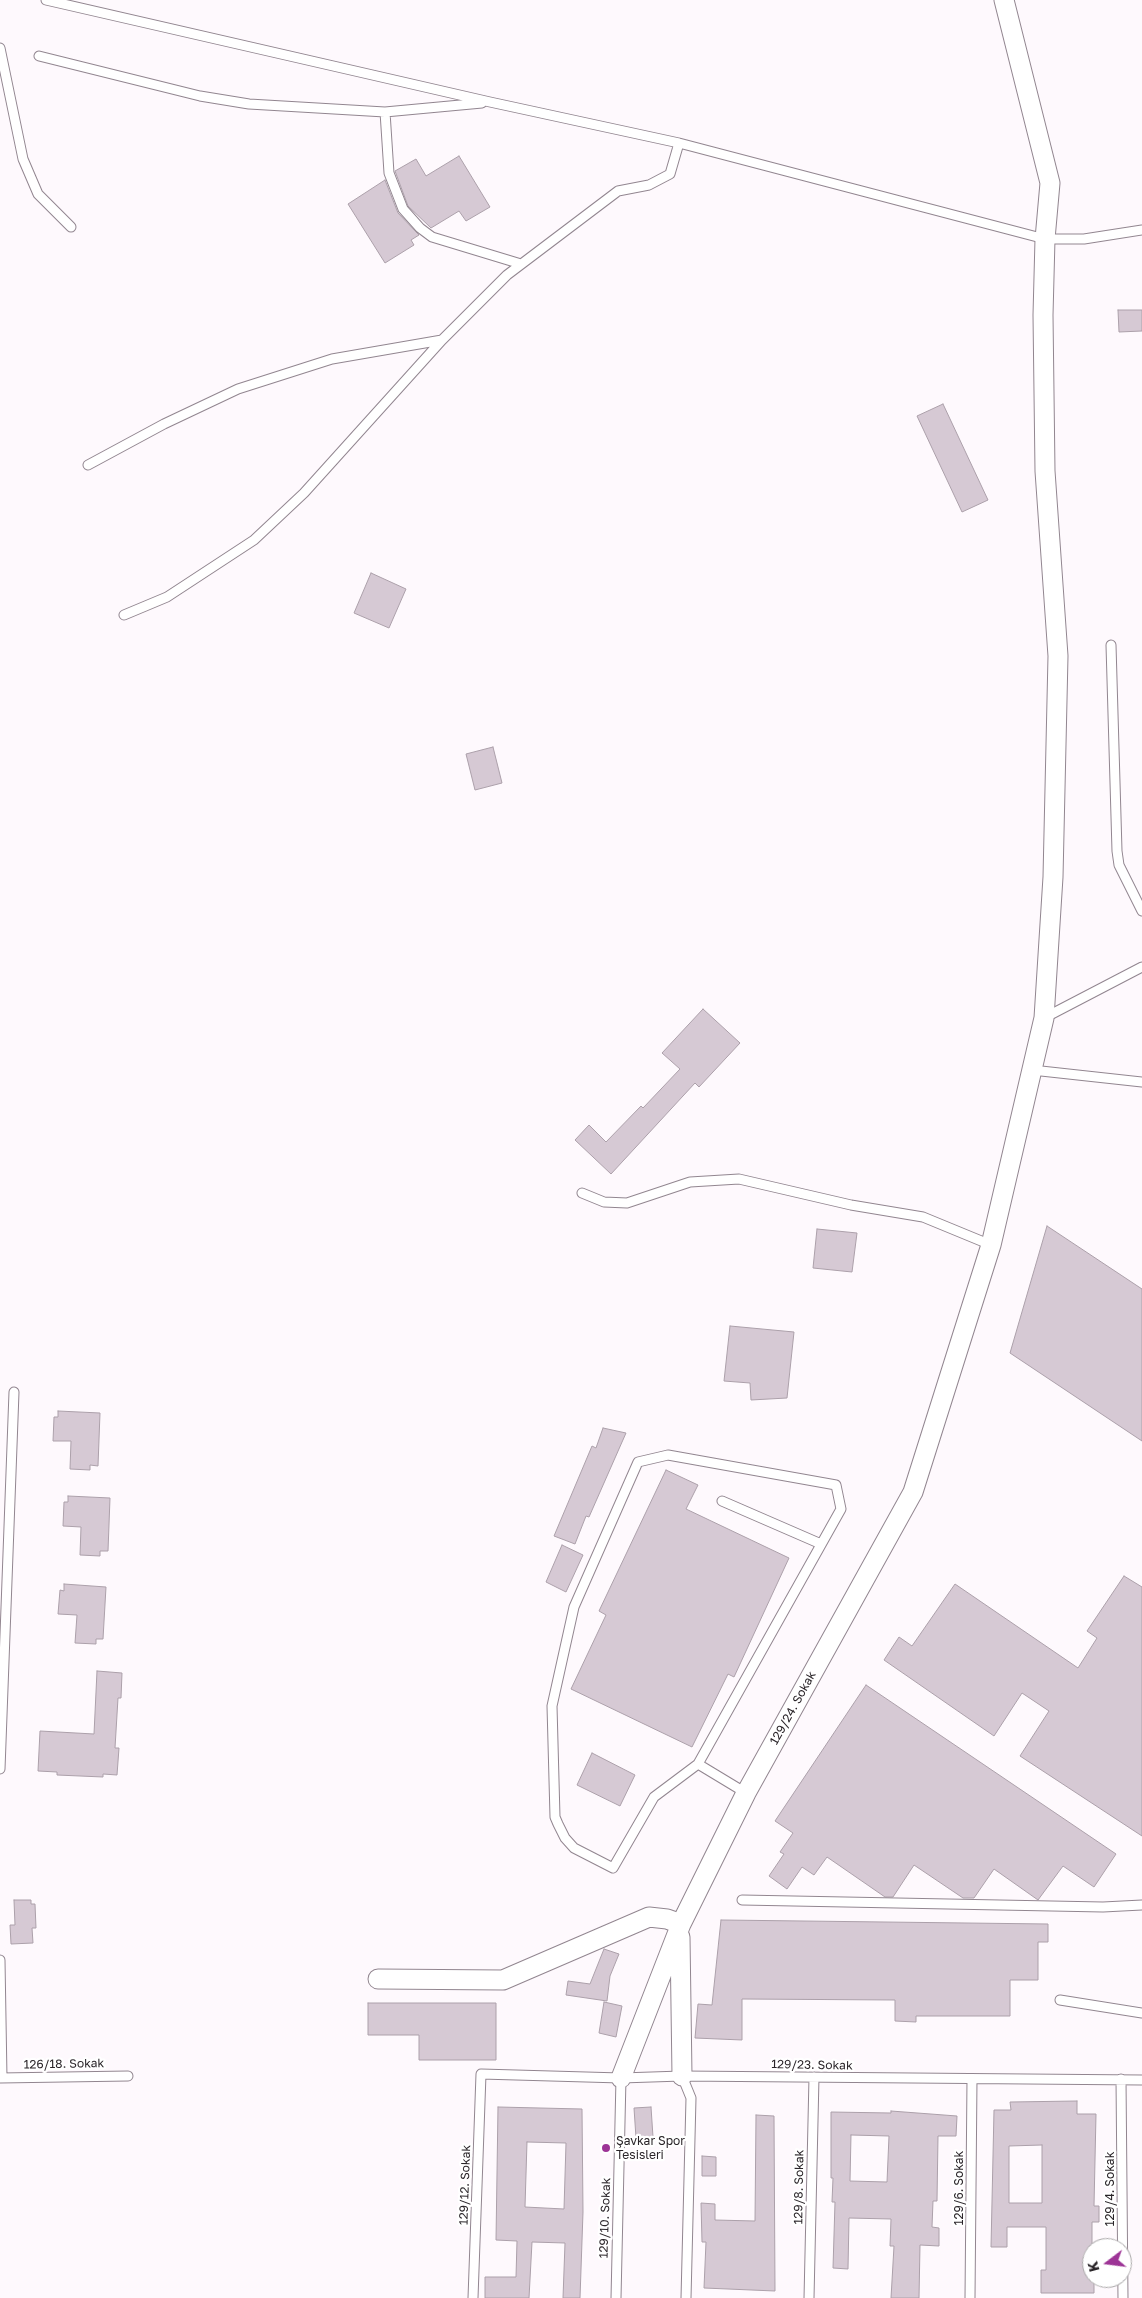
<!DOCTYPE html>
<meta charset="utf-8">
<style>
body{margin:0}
#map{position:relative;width:1142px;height:2298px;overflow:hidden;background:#fef9fd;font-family:"Golos Text",sans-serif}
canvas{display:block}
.north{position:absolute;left:1082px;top:2238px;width:50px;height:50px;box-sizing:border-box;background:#fff;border:1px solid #aaa8a9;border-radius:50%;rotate:255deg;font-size:14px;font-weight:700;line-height:20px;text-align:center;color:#2a2529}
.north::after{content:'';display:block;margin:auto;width:18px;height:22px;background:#9d3496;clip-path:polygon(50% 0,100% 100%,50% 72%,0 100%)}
</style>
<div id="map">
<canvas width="1142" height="2298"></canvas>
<div class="north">K</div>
</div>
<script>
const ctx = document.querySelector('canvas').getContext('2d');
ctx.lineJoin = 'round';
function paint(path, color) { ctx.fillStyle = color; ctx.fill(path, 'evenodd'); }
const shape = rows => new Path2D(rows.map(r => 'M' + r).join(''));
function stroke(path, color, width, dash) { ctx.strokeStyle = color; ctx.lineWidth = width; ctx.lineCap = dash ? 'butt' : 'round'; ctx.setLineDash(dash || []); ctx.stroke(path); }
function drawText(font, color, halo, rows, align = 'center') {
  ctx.font = font + ' "Golos Text",sans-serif'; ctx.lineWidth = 4.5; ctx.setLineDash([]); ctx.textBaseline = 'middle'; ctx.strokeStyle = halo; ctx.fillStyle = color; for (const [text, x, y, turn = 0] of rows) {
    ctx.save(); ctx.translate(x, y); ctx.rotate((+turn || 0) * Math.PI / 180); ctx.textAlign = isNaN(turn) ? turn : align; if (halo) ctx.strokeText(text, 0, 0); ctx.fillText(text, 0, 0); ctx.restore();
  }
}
const building = shape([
 [459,156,490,207,466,221,459,211,431,228,408,206,395,171,416,159,426,176,459,156],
 [385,180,398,213,419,235,411,240,414,245,385,263,348,204,385,180],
 [1118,310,1142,310,1142,331,1119,332,1118,310],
 [943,404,988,500,962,512,917,416,943,404],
 [371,573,406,589,389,628,354,613,371,573],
 [493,747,502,783,475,790,466,754,493,747],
 [703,1009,740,1043,699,1087,695,1083,611,1174,575,1140,589,1125,606,1142,641,1106,643,1108,680,1069,662,1053,703,1009],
 [1047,1226,1142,1289,1142,1441,1010,1353,1047,1226],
 [817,1229,857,1233,852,1272,813,1268,817,1229],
 [730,1326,794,1332,787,1398,751,1400,750,1383,724,1381,730,1326],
 [58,1411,100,1413,98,1466,90,1465,90,1470,70,1469,71,1441,53,1441,54,1417,58,1417,58,1411],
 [603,1428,626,1433,589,1517,586,1516,575,1544,554,1536,592,1446,596,1448,603,1428],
 [666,1470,698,1485,686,1509,789,1558,734,1677,728,1674,692,1747,571,1689,606,1615,599,1611,666,1470],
 [68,1496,110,1498,108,1551,100,1551,100,1556,80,1555,81,1527,63,1526,64,1502,68,1502,68,1496],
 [562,1545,583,1555,566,1592,546,1582,562,1545],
 [1124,1576,1142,1587,1142,1836,1020,1756,1049,1711,1022,1693,994,1736,884,1660,899,1637,912,1646,955,1584,1078,1668,1097,1638,1087,1631,1124,1576],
 [64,1584,106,1587,103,1639,96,1639,96,1644,75,1643,77,1615,58,1614,60,1590,64,1591,64,1584],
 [97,1671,122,1673,121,1698,118,1698,115,1748,119,1748,117,1775,103,1774,103,1777,57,1775,57,1772,38,1771,40,1731,94,1734,97,1671],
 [866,1685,1116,1854,1094,1887,1063,1866,1038,1900,994,1869,974,1898,963,1898,914,1865,893,1897,885,1897,827,1857,814,1875,802,1867,787,1889,769,1876,784,1854,780,1852,793,1833,775,1821,866,1685],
 [592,1753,635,1775,620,1806,577,1785,592,1753],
 [14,1900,31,1900,31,1904,35,1904,36,1928,32,1928,33,1943,11,1944,10,1925,15,1925,14,1900],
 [721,1920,1048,1924,1048,1942,1038,1942,1038,1980,1010,1980,1010,2016,916,2016,916,2022,895,2021,895,2000,742,1999,742,2040,695,2038,698,2004,712,2005,721,1920],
 [604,1949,619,1954,610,1976,607,2001,566,1995,568,1981,590,1984,604,1949],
 [604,2002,622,2006,616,2037,599,2033,604,2002],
 [368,2003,496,2003,496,2060,419,2060,419,2035,368,2035,368,2003],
 [1077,2101,1077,2114,1096,2114,1094,2206,1099,2206,1099,2222,1092,2222,1092,2278,1094,2278,1094,2293,1041,2293,1041,2270,1046,2270,1046,2227,1007,2227,1007,2247,991,2247,994,2110,1011,2110,1010,2102,1077,2101],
 [1042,2145,1042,2203,1009,2203,1009,2146,1042,2145],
 [498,2107,582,2109,583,2212,580,2298,563,2298,565,2243,532,2242,529,2298,485,2298,485,2277,516,2277,517,2241,496,2240,498,2107],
 [527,2142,566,2143,564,2209,525,2207,527,2142],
 [651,2107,653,2137,636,2138,634,2108,651,2107],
 [891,2111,957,2116,956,2136,938,2136,937,2201,933,2201,932,2227,939,2228,939,2246,920,2245,919,2298,891,2298,894,2246,890,2246,891,2219,849,2218,848,2269,833,2268,835,2202,832,2202,833,2178,831,2178,831,2112,891,2113,891,2111],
 [851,2135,889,2136,887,2182,850,2181,851,2135],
 [756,2115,774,2116,775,2291,704,2288,706,2242,702,2242,701,2203,715,2204,715,2220,755,2221,756,2115],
 [702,2156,716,2157,716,2176,702,2176,702,2156]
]);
const lane = shape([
 [46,0,490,102,679,143,1045,239,1084,239,1142,230],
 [0,48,23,159,38,194,71,227],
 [39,56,200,96,249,104,385,112,482,103],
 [385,112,389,173,403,209,420,228,432,237,521,264],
 [88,465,164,424,238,389,332,359,442,340],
 [124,615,167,597,254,540,304,493,442,340,507,275,618,191,649,185,670,174,679,143],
 [1111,645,1117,851,1119,865,1142,911],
 [1044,1018,1142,967],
 [1032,1070,1142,1082],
 [582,1193,604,1202,627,1203,690,1182,739,1179,851,1205,923,1217,991,1245],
 [668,1455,836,1485,841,1509,698,1764,654,1797,613,1868,574,1848,565,1838,558,1824,555,1817,552,1706,574,1607,638,1462,668,1455],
 [722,1501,821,1544],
 [698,1764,746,1793],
 [0,1769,14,1392],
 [742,1900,1103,1907,1142,1905],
 [0,1960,2,2078],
 [1060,2000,1142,2013],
 [682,2076,691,2098,686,2298],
 [0,2078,128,2076],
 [1121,2079,1123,2298],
 [473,2298,481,2074,621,2078,682,2076,1142,2080],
 [616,2298,621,2078],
 [809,2298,814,2077],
 [970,2298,972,2079]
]);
const street = shape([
 [680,1937,682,2076],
 [378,1979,503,1980,649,1917,667,1919,681,1924],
 [621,2078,681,1924,746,1793,913,1492,991,1245,1044,1018,1053,877,1058,656,1045,471,1043,315,1045,239,1050,183,1004,0]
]);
const markers = [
 [606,2148,5,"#9d3496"]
];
const streetNames = [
 ["129/24. Sokak",793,1708,-61],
 ["126/18. Sokak",64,2064,-1],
 ["129/23. Sokak",812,2065,1],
 ["129/12. Sokak",465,2185,-88],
 ["129/8. Sokak",799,2187,-89],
 ["129/6. Sokak",959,2188,-90],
 ["129/4. Sokak",1110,2189,-90],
 ["129/10. Sokak",605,2218,-88]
];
const poiNames = [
 ["Şavkar Spor",616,2141],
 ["Tesisleri",616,2155]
];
paint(building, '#d6c9d4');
stroke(building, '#aca0aa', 1);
stroke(lane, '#928690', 11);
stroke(street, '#928690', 21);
stroke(lane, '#fff', 9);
stroke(street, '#fff', 19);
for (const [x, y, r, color] of markers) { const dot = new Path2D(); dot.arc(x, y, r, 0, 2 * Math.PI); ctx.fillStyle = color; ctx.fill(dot); stroke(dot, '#fff', 2); }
drawText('12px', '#2a2529', '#fff', streetNames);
drawText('12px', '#2a2529', '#fff', poiNames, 'left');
</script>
